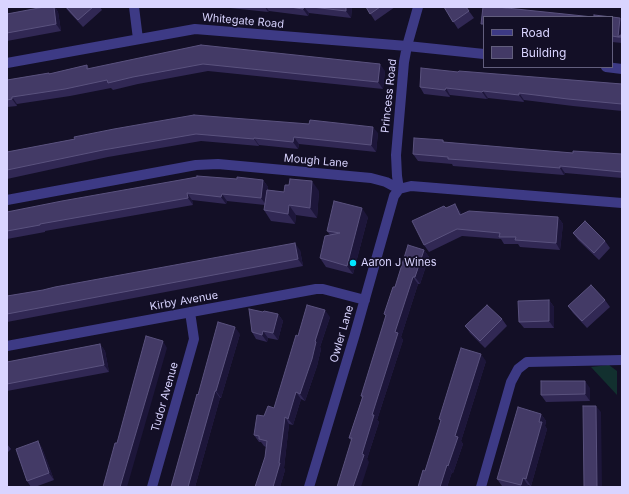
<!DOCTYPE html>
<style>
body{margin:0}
#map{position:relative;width:629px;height:494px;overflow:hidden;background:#130f26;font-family:Inter,sans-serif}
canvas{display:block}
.frame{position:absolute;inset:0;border:8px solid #d9d4ff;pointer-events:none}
.legend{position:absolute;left:483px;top:16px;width:130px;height:52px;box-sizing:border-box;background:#130f26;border:1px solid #625e7d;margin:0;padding:5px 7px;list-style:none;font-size:12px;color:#d9d4ff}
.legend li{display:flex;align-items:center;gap:8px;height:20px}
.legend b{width:20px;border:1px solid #625e7d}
</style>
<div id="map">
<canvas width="629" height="494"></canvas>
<div class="frame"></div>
<ul class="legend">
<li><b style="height:5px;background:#3d3a85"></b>Road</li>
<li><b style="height:11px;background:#433a66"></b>Building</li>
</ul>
</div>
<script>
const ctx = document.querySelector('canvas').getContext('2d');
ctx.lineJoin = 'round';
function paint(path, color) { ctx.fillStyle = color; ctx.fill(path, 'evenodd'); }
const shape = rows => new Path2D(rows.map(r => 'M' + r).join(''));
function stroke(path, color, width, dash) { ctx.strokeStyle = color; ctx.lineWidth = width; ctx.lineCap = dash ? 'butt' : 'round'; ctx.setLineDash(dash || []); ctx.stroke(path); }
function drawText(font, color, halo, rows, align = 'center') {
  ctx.font = font + ' Inter,sans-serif'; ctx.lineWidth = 3.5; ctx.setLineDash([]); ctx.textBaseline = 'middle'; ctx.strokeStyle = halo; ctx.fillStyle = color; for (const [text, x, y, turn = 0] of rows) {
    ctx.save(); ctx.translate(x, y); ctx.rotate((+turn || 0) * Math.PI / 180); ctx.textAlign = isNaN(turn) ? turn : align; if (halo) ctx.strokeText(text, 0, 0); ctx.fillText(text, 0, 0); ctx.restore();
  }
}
const green = shape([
 [609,365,617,371,617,395,591,367]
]);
const minor = shape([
 [134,7,138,39],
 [7,63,195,29,407,46,484,54],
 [606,67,622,69],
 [399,189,397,176,396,155,404,62,407,46,418,7],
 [7,200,196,165,218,164,371,178,386,182,399,189,411,186,622,203],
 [7,346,316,289,323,289,365,300],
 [152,487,194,339,190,312],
 [309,487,355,334,394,196,399,189],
 [481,487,511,382,518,369,527,362,622,360]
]);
const wall = shape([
 [44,7,55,7,58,12,61,31,7,41,7,14],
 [65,7,100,7,102,10,83,27,70,13],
 [221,7,352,7,351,18,309,13,308,16,269,11,268,12],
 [366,7,395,7,375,21],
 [444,7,466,7,474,18,458,29],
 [612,17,622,21,622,43,612,42],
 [201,45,385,71,383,89,208,71,138,84,113,90,111,88,70,96,17,104,17,106,7,107,7,80,49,73,49,74,87,65,89,69],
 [458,72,622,84,622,111,573,106,524,100,524,102,488,98,487,99,450,95,450,97,424,94,420,87],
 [114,129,378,133,376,152,299,144,298,149,259,145,259,146,201,141,108,157,7,179,7,152,75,139],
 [443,140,444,142,573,153,622,154,622,178,565,173,564,175,453,166,452,164,418,161,413,154],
 [197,177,237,179,263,180,268,187,268,190,284,192,319,191,317,218,296,215,295,224,271,221,264,210,265,205,227,201,226,204,192,200,193,205,45,231,45,232,7,239,7,212],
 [446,208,460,211,461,215,558,217,563,224,560,250,520,247,518,244,504,244,501,239,462,236,429,252,424,245],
 [368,217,353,274,326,267,320,258,330,235,327,231],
 [573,233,605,241,610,248,599,260,578,240],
 [300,250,303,266,7,322,7,296],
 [424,250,429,257,420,284,418,284,401,337,403,340,377,420,379,422,367,459,369,462,349,438,362,398,361,396,386,316,384,314,395,287],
 [549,300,554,307,554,328,524,328,519,322],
 [605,300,610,307,587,328,573,313,568,306],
 [263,312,278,314,283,321,278,340,268,338,267,342,256,339,252,332],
 [330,317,320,347,321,349,317,366,305,401,301,399,293,425,289,424,284,468,285,470,280,487,255,487,265,457,266,447,264,446,261,442,259,442,254,435,264,416,274,408,298,336],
 [502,319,507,326,485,348,470,333,465,326],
 [240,334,221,398,220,398,195,487,171,487,198,395],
 [100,344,105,351,109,372,7,391,7,362],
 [486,361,461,441,463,444,453,473,452,472,447,487,425,471,441,421,439,419],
 [590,388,590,401,546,402,541,395],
 [541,414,546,421,545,426,547,429,531,486,528,485,528,487,507,487,502,486,497,479],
 [38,441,42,448,54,480,35,487,31,487,27,481],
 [7,444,11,449,7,453]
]);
const shadedWall = shape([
 [54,7,55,7,58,12,61,31,56,24],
 [265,7,266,7,269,11,268,12],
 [304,7,309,13,308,16,303,9],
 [346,7,352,7,351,18,346,11],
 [620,18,622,21,622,37,618,37,622,42,618,37],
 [380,64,385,71,383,89,378,82],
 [446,88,450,95,450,97,445,90],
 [483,91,488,98,487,99,482,92],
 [519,93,524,100,524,102,519,95],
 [12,97,17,104,17,106,12,99],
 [373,127,378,133,376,152,371,145],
 [294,137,299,144,298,149,293,142],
 [254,138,259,145,259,146,254,139],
 [560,166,565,173,564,175,560,168],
 [263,180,268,187,266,205,261,198],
 [312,181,319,191,317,218,310,208],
 [187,193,192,200,193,205,188,198],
 [222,194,227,201,226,204,221,197],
 [455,204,460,211,465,222,460,215],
 [289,205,296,215,295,224,288,214],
 [362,208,368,217,353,274,347,266],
 [558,217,563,224,560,250,556,243],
 [295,243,300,250,303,266,298,259],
 [424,250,429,257,420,284,415,277],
 [413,277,418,284,401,337,403,340,377,420,379,422,367,459,369,462,361,487,353,487,372,415,395,332],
 [549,300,554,307,554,328,549,321],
 [325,310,330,317,320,347,321,349,317,366,305,401,300,394],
 [278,314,283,321,278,340,273,333],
 [235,327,240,334,221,398,216,391],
 [263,331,268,338,267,342,262,335],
 [163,341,167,348,127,487,120,487],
 [100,344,105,351,109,372,104,365],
 [481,354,486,361,461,441,463,444,453,473,448,466,455,436],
 [585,381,590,388,590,401,585,394],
 [215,391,220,398,195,487,188,487],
 [296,392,301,399,293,425,288,419],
 [596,406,601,412,602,487,597,487],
 [541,414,546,421,545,426,547,429,531,486,526,479],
 [285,417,289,424,284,468,285,470,280,487,273,487,279,463],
 [38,441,42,448,54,480,49,473],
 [447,465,452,472,447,487,440,487],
 [523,478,528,485,528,487,522,487,521,485]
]);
const building = shape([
 [44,7,54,7,56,24,7,33,7,14,44,7],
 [66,7,93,7,78,20,66,7],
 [290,7,304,7,303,9,290,7],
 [312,7,346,7,346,11,312,7],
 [366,7,380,7,370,14,366,7],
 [444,7,466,7,469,11,453,22,444,7],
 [483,7,497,7,593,17,484,17,484,24,481,24,483,7],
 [594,15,612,17,594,17,594,15],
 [612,17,620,18,618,37,612,36,612,17],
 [622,34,622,37,618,37,622,34],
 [201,45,380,64,378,82,203,64,133,77,108,83,107,80,65,89,12,97,12,99,7,100,7,80,49,73,49,74,87,65,87,69,201,45],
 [421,68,458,72,459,71,622,84,622,104,568,99,519,93,519,95,483,91,482,92,446,88,445,90,420,87,421,68],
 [194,115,309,124,310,120,373,127,371,145,294,137,293,142,254,138,254,139,196,134,103,150,7,170,7,152,75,139,74,137,114,129,194,115],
 [414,138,443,140,443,142,573,153,573,151,622,154,622,172,560,166,560,168,463,160,448,159,448,157,413,154,414,138],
 [197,176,237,179,237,177,263,180,261,198,222,194,221,197,187,193,188,198,40,224,40,225,7,231,7,212,62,201,197,177,197,176],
 [290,179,312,181,310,208,289,205,288,214,264,210,267,190,284,192,285,185,289,185,290,179],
 [334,201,362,208,347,266,320,258,325,236,340,233,327,231,334,201],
 [455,204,460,215,469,211,558,217,556,243,515,240,516,237,499,237,500,233,457,229,424,245,412,221,444,206,446,208,455,204],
 [585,221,605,241,594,253,573,233,585,221],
 [295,243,298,259,7,314,7,296,43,290,55,287,295,243],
 [408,245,424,250,415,277,413,277,395,332,398,333,372,415,374,415,362,454,364,455,353,487,337,487,352,438,349,438,363,396,361,396,386,315,384,314,393,287,395,287,408,245],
 [591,285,605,300,582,321,568,306,591,285],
 [549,300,549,321,519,322,518,301,549,300],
 [307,305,325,310,315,341,316,342,312,359,300,394,296,392,288,419,285,417,279,463,280,463,273,487,255,487,265,457,267,441,259,439,259,436,254,435,257,415,264,416,268,406,274,408,296,335,298,336,307,305],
 [487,305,502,319,480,341,465,326,487,305],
 [249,309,263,312,264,311,278,314,273,333,263,331,262,335,252,332,249,309],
 [218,322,235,327,216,391,215,391,188,487,171,487,197,394,198,395,218,322],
 [146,336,163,341,120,487,103,487,115,443,117,443,146,336],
 [100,344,104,365,7,384,7,362,100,344],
 [461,348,481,354,455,436,458,437,448,466,447,465,440,487,418,487,423,470,425,471,441,420,439,419,461,348],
 [541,381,585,381,585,394,541,395,541,381],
 [583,406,596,406,597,487,584,487,583,406],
 [518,407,541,414,539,422,542,422,526,479,523,478,521,485,497,479,518,407],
 [38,441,49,473,27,481,16,449,38,441]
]);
const markers = [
 [353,263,4,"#00e5ff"]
];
const streetNames = [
 ["Whitegate Road",243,21,5],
 ["Princess Road",389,96,-84],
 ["Mough Lane",316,161,5],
 ["Kirby Avenue",184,301,-10],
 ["Owler Lane",342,334,-74],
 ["Tudor Avenue",165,397,-74]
];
const poiNames = [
 ["Aaron J Wines",361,263]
];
paint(green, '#12302f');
stroke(minor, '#3d3a85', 10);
paint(wall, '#312854');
paint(shadedWall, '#1d163a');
paint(building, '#433a66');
stroke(building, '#5a527e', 1);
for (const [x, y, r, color] of markers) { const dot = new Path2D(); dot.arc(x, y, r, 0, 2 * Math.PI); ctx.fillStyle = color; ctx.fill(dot); stroke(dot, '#130f26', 1.5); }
drawText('11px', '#d9d4ff', '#130f26', streetNames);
drawText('11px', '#d9d4ff', '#130f26', poiNames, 'left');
</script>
